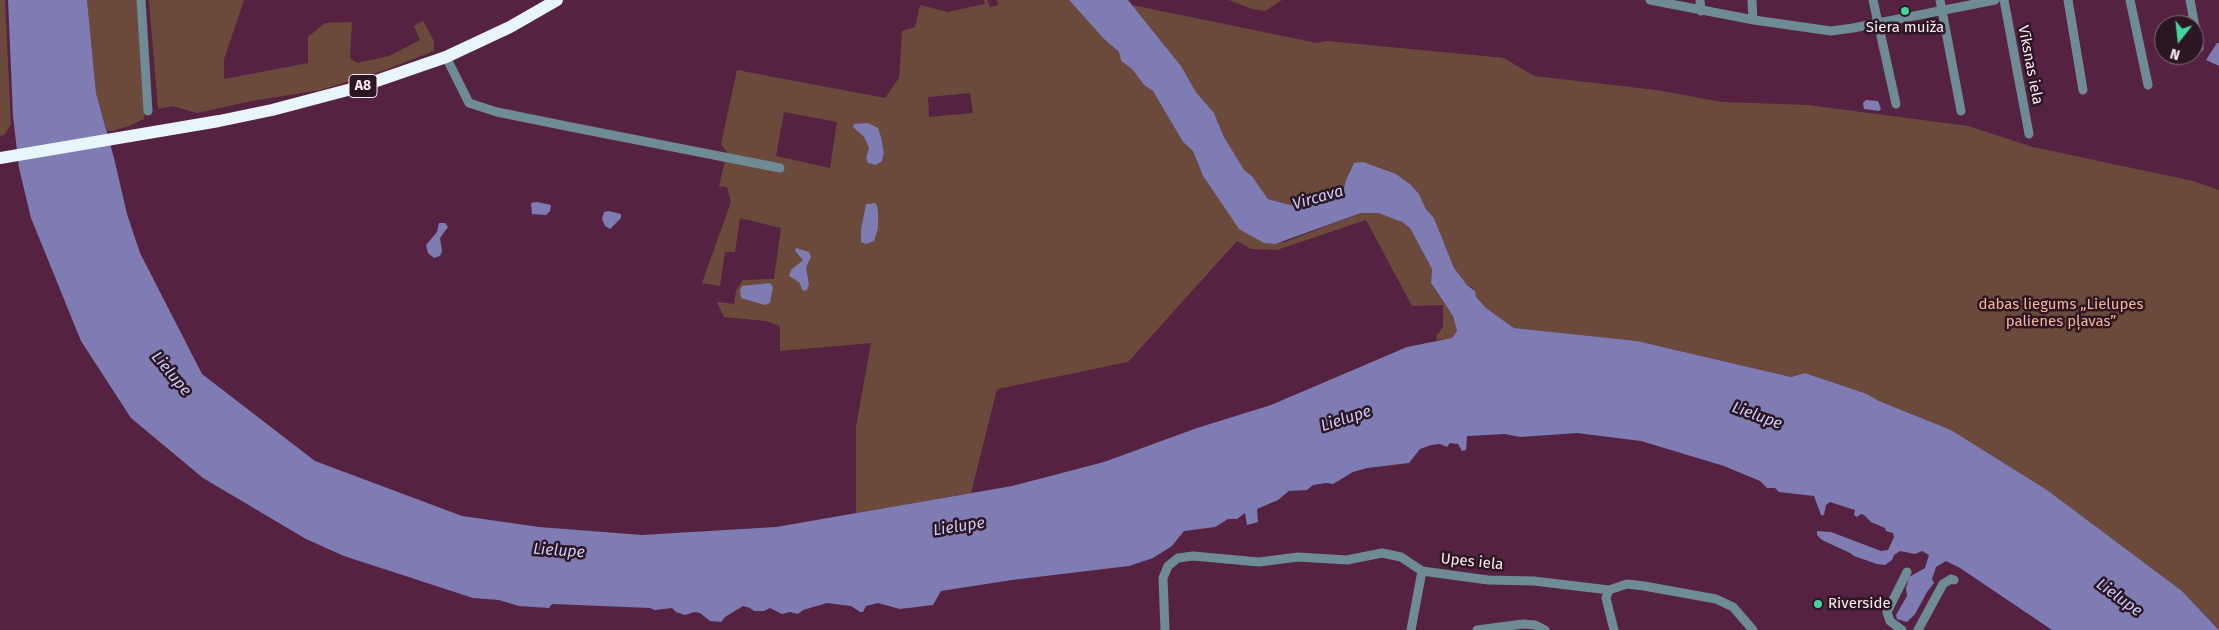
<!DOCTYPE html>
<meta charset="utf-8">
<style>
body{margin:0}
#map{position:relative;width:2219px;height:630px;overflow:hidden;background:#552341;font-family:"Fira Sans",sans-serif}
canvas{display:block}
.north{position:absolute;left:2154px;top:15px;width:50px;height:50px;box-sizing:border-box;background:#2d1623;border:1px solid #816b77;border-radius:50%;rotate:196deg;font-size:14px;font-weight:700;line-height:20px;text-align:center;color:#feeaf4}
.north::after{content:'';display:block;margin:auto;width:18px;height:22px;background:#43d4a0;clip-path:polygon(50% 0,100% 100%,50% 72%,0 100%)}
</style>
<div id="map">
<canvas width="2219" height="630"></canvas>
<div class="north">N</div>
</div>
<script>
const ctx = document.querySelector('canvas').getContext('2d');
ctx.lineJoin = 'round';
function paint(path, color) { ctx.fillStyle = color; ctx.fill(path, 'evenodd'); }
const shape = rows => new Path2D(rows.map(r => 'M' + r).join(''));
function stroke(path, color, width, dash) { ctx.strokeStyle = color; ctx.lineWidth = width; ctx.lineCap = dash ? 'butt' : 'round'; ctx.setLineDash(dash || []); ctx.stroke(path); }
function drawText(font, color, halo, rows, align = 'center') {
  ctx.font = font + ' "Fira Sans",sans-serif'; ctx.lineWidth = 5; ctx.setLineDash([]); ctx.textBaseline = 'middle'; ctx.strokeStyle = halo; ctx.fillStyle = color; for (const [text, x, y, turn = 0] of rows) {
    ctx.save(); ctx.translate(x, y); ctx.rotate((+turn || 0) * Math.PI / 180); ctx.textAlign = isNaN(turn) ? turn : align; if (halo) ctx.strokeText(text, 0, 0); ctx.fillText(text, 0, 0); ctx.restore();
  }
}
const green = shape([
 [0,0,5,0,11,125,4,135,0,136],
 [87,0,137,0,145,109,144,119,129,126,112,131,107,131,96,93],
 [149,0,244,0,224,59,224,79,308,63,308,37,325,23,352,22,350,58,357,63,389,56,420,40,414,26,423,21,434,41,434,51,385,70,321,90,251,101,197,113,172,106,158,109],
 [984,0,987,0,990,7,998,5,997,0,1069,0,1104,39,1119,52,1121,61,1132,69,1144,85,1153,91,1183,142,1193,151,1203,176,1231,217,1264,243,1285,242,1361,213,1378,213,1402,222,1410,228,1432,269,1431,284,1453,316,1457,331,1452,339,1436,340,1437,335,1443,327,1443,305,1412,306,1366,220,1277,250,1251,249,1237,241,1128,362,997,389,971,493,856,513,856,427,871,343,780,351,780,326,766,321,724,317,717,302,734,304,736,291,743,280,774,279,781,228,740,218,735,252,725,252,720,286,702,283,731,202,727,187,719,186,727,152,721,144,737,70,885,98,899,78,902,31,915,27,920,5,948,12,985,4],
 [970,93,973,113,929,117,928,97],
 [784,112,837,122,830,168,776,156],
 [859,132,881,137,884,153,882,161,866,158,869,148,864,137],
 [875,203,877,205,878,212,878,228,865,213,866,204],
 [795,251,811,257,806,268,809,284,803,291,799,282,798,264,803,260],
 [1229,0,1282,0,1265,11,1252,9],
 [1132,5,1317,43,1327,41,1504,58,1534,76,1656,90,1722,102,1808,105,1968,126,2033,147,2193,181,2219,190,2219,629,2182,591,2047,490,1951,430,1879,401,1867,394,1805,373,1791,377,1637,341,1514,328,1486,308,1476,297,1473,288,1467,285,1454,268,1434,218,1426,209,1419,194,1410,184,1396,174,1354,163,1351,168,1343,193,1338,199,1317,204,1290,205,1268,199,1252,176,1244,171,1224,137,1214,113,1196,92,1181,66]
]);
const water = shape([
 [8,0,87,0,96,93,114,158,127,214,140,253,202,374,315,461,462,516,539,527,642,535,776,527,1012,486,1104,462,1197,428,1271,405,1407,347,1452,338,1457,331,1453,316,1431,283,1432,269,1410,228,1402,222,1378,213,1361,213,1275,244,1264,243,1239,229,1203,176,1193,151,1183,142,1153,91,1144,85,1132,69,1121,61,1119,52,1104,39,1069,0,1128,0,1181,66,1196,92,1214,113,1224,137,1244,170,1252,176,1268,199,1290,205,1317,204,1338,199,1343,193,1346,180,1354,163,1363,162,1396,174,1410,184,1419,194,1426,209,1434,218,1454,268,1467,285,1475,291,1476,297,1486,308,1514,328,1637,341,1791,377,1805,373,1867,394,1879,401,1951,430,2047,490,2182,591,2219,630,2052,630,1960,568,1946,561,1936,567,1932,579,1934,583,1927,592,1915,614,1907,622,1903,621,1897,619,1896,615,1907,596,1906,588,1909,577,1925,568,1929,555,1922,551,1915,554,1900,551,1894,555,1892,560,1885,565,1877,564,1854,556,1850,553,1822,540,1817,535,1817,531,1831,532,1881,551,1888,550,1894,537,1893,533,1886,531,1885,528,1871,522,1864,515,1861,514,1857,517,1854,515,1855,510,1830,502,1826,505,1824,515,1821,515,1814,496,1779,492,1775,488,1767,488,1760,481,1724,466,1641,441,1577,433,1520,437,1505,434,1467,436,1466,450,1462,451,1458,444,1450,443,1447,447,1440,444,1431,445,1420,449,1409,463,1367,468,1353,472,1333,484,1326,483,1313,485,1307,490,1289,491,1278,500,1257,509,1258,522,1247,525,1245,513,1237,519,1228,519,1215,527,1184,531,1172,546,1153,558,1129,566,1012,580,941,591,933,605,900,609,878,603,866,606,863,612,860,612,851,606,827,603,803,610,798,614,790,612,782,614,770,608,764,611,754,611,750,608,743,606,725,617,721,622,710,621,700,613,694,612,685,615,676,612,672,608,655,610,650,608,552,604,549,608,519,606,499,600,473,598,344,556,306,539,203,478,131,418,81,341,31,218,19,168,13,116],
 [2217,43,2219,43,2219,66,2206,60],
 [1866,100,1878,101,1881,109,1879,111,1864,109,1863,103],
 [868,123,878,128,881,137,884,153,882,161,876,165,868,163,866,158,869,148,864,137,853,127,854,124],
 [537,202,551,205,550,211,546,215,532,214,531,203],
 [875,203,877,205,878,212,878,228,874,241,866,244,861,242,861,230,866,204],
 [609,211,621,214,621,218,610,229,605,226,602,219,604,212],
 [439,223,445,223,448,227,440,238,442,251,440,256,434,258,428,253,426,245,437,232],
 [796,248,809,252,811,257,806,268,809,284,807,290,803,291,799,282,789,276,791,270,803,260,795,251],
 [770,283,773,287,770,303,765,305,741,298,740,290,742,286]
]);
const minor = shape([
 [141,0,148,111],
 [1650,0,1754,20,1831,31,1853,28,1995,0],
 [1700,0,1701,11],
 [1752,0,1753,20],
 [1873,0,1896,104],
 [1940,0,1961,111],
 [2004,0,2029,134],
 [2068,0,2083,90],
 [2130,0,2148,85],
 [2190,0,2199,48],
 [446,57,469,103,497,112,566,126,780,168],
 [1609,590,1606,598,1614,630],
 [1165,630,1163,578,1168,566,1178,558,1193,556,1259,562,1298,557,1347,560,1382,553,1401,557,1422,571,1488,580,1534,581,1609,590,1627,584,1644,586,1716,599,1733,607,1753,630],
 [1411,630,1422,571],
 [1477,630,1523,624,1535,625,1545,630],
 [1902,630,1890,621,1887,612,1907,572],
 [1918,630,1943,584,1951,579,1954,580]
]);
const highway = shape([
 [0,158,219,121,272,110,359,87,446,57,510,27,557,0]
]);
const markers = [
 [1905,11,5,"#43d4a0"],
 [1818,604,5,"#43d4a0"]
];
const shields = [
 [363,86,28]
];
const shieldNames = [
 ["A8",363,86]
];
const poiNames = [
 ["Siera muiža",1905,28],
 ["Riverside",1828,604,"left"]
];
const streetNames = [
 ["Vīksnas iela",2030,65,79],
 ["Upes iela",1472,562,6]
];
const parkNames = [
 ["dabas liegums „Lielupes",2061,305],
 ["palienes pļavas”",2061,322]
];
const waterNames = [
 ["Vircava",1318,198,-16],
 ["Lielupe",171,374,50],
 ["Lielupe",1757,416,20],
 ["Lielupe",1346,419,-18],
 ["Lielupe",959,527,-9],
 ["Lielupe",559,551,4],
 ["Lielupe",2119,598,36]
];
paint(green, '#6c4a3b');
paint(water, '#7e7cb2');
stroke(minor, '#6f8b96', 9);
stroke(highway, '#e8f5fb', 12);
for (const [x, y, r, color] of markers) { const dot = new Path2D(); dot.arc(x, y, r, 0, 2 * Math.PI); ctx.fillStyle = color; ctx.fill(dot); stroke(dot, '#2d1623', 2); }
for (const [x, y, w] of shields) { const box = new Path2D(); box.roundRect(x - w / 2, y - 11.5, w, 23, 4); ctx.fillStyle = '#2d1623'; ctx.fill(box); stroke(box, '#feeaf4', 1); }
drawText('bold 14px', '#feeaf4', null, shieldNames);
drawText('15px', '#feeaf4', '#2d1623', poiNames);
drawText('15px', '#feeaf4', '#2d1623', streetNames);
drawText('15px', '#f8b497', '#2d1623', parkNames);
drawText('italic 16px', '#cacafa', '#2d1623', waterNames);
</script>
